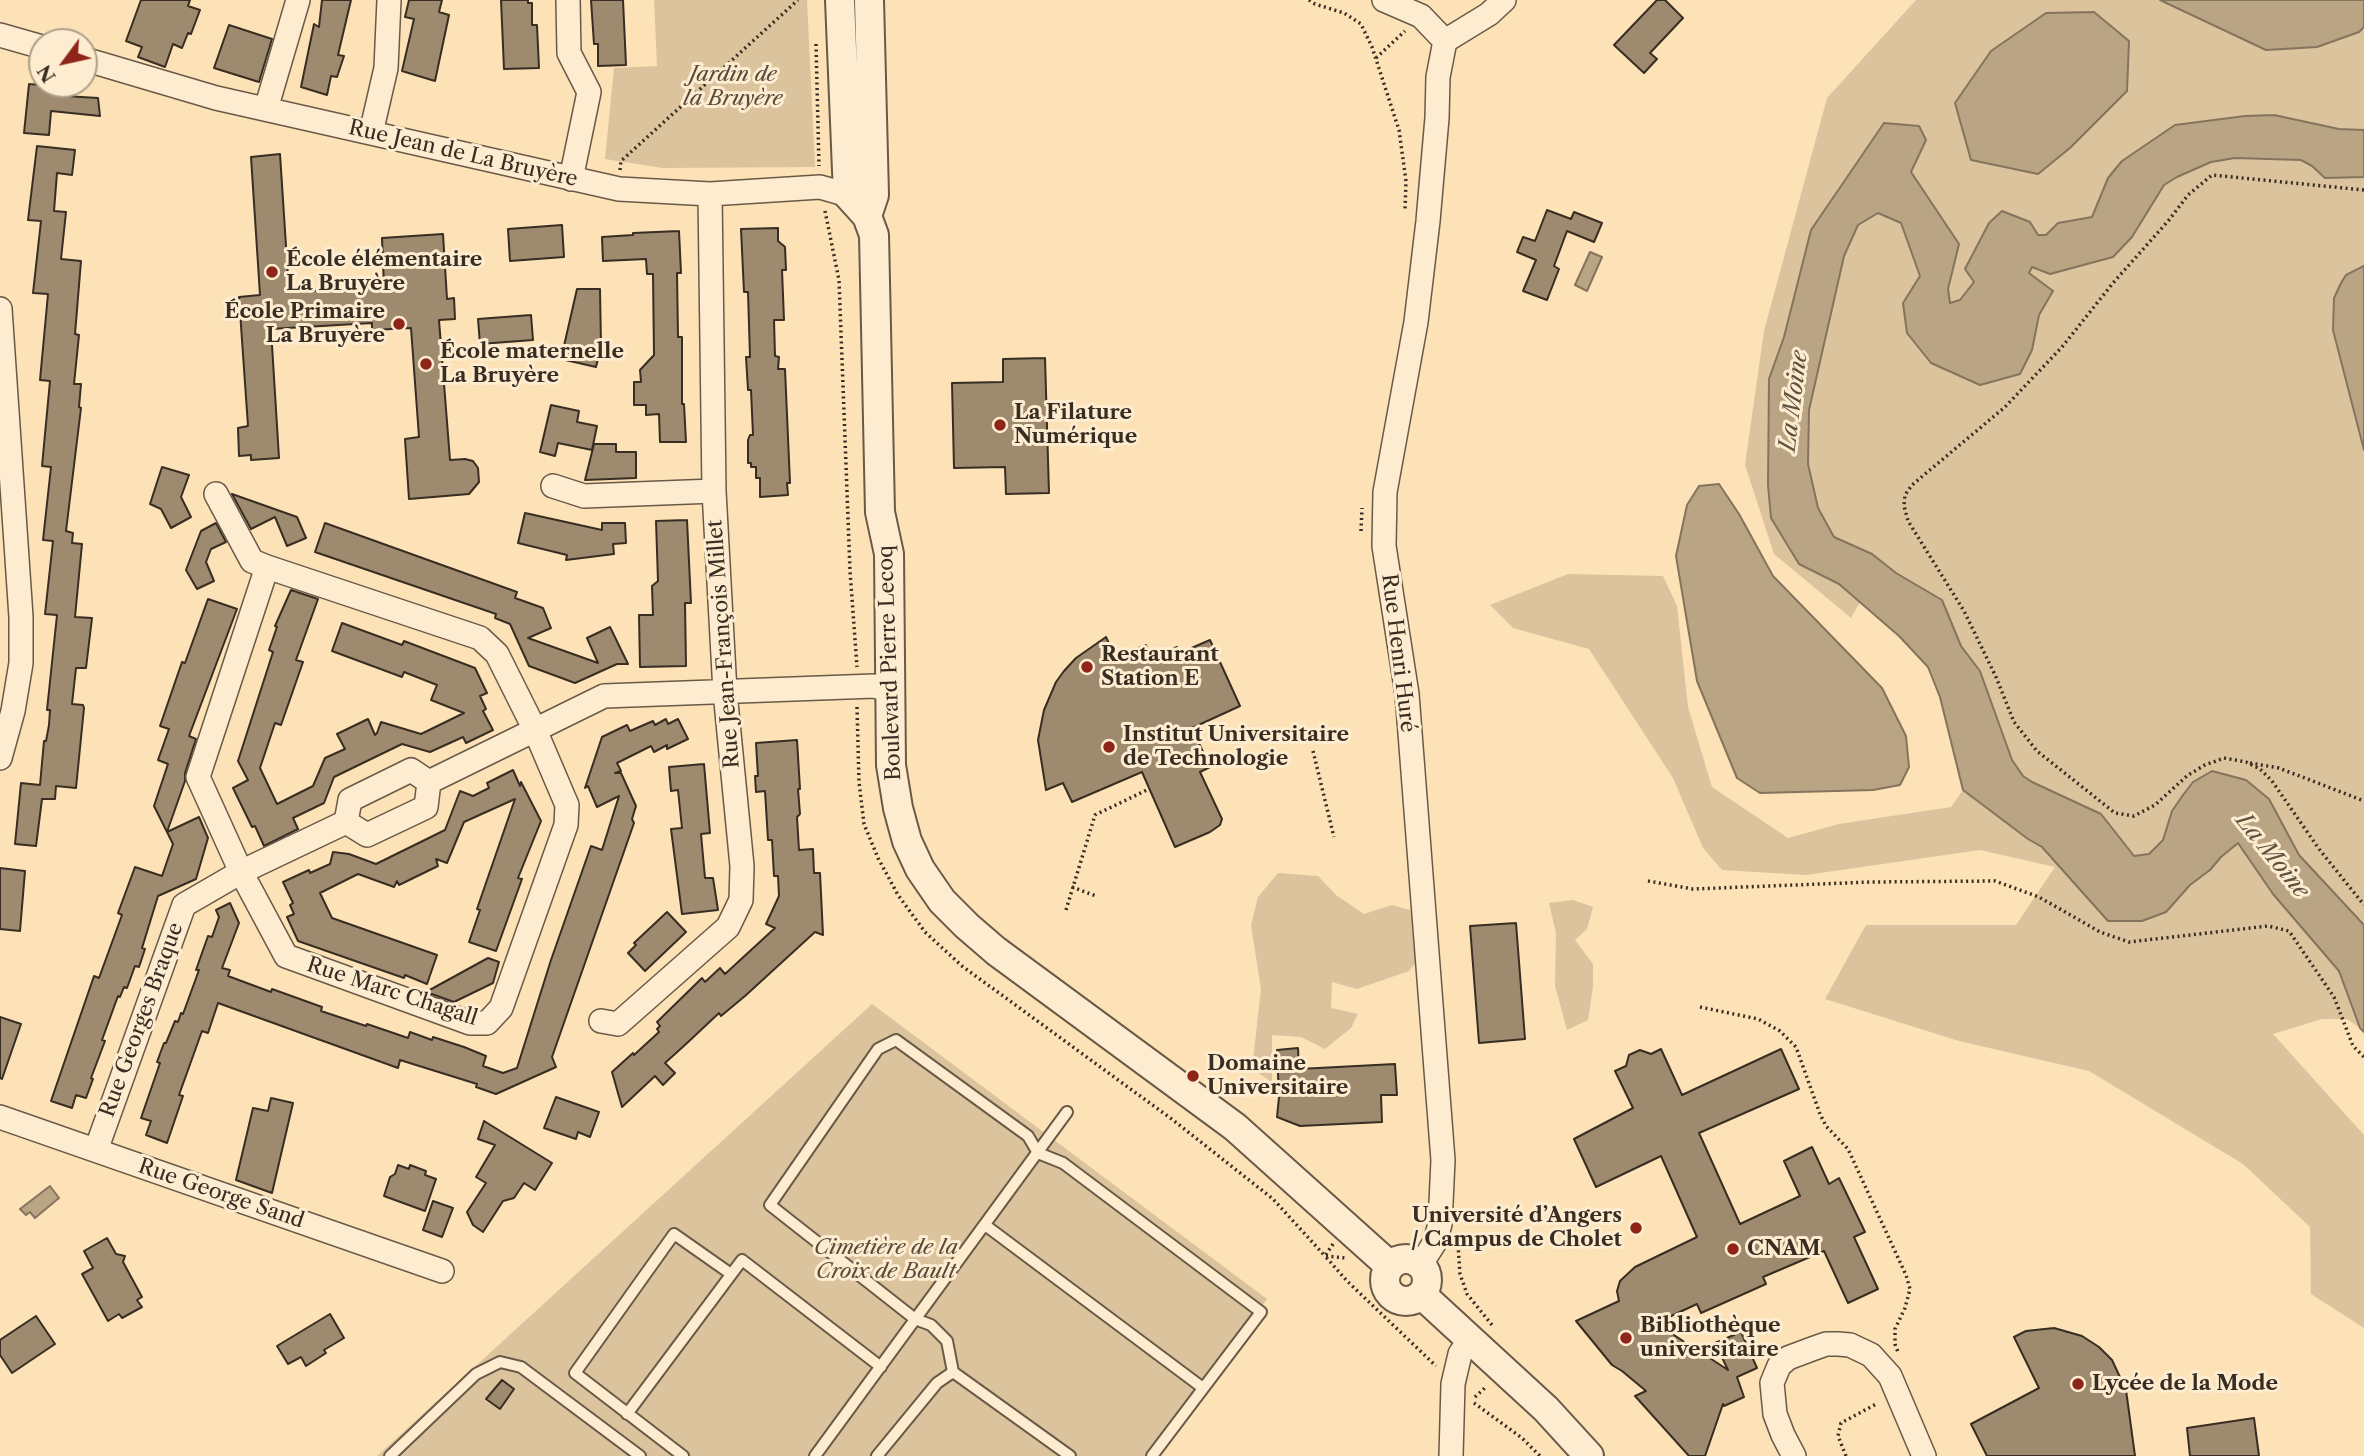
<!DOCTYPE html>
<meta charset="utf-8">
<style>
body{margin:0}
#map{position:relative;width:2364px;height:1456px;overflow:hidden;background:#fce2b6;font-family:"Libre Caslon Text",serif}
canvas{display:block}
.north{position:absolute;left:28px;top:28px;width:70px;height:70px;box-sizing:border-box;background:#fdecd0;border:2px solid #aea08a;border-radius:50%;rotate:237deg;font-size:19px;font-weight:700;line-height:28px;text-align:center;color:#382d22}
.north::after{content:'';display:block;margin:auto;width:24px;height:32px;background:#8f2418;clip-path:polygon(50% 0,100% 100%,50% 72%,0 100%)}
</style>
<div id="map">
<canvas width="2364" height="1456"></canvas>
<div class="north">N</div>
</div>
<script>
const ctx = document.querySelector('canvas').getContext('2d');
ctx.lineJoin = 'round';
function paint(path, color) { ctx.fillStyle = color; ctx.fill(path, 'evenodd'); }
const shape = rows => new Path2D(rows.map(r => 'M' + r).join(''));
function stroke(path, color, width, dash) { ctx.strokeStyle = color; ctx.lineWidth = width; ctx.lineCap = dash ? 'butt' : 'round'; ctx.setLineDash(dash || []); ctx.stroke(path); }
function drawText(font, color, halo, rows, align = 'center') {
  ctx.font = font + ' "Libre Caslon Text",serif'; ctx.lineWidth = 6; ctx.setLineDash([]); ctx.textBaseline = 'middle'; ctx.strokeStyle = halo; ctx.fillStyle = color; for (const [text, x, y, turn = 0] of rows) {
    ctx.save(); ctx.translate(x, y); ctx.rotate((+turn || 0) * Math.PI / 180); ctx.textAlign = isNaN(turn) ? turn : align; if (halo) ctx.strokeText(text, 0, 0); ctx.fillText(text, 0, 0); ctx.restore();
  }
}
const green = shape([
 [654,0,807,0,815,167,663,168,605,159,614,68,657,66],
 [1916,0,2160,0,2193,15,2358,32,2364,27,2364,130,2339,129,2274,115,2245,116,2175,125,2122,161,2108,178,2092,217,2058,223,2046,235,2038,235,1974,282,1960,300,1950,303,1948,289,1959,244,1911,172,1811,230,1784,337,1769,379,1768,485,1771,518,1799,564,1839,584,1860,602,1851,618,1774,554,1745,465,1764,331,1827,98],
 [2235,158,2301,160,2312,166,2325,178,2364,177,2364,266,2346,275,2341,283,2334,298,2333,330,2364,450,2364,925,2299,855,2269,799,2193,782,2172,811,2163,840,2149,855,2134,856,2101,814,2031,782,2023,776,2012,760,1980,671,1961,646,1942,600,1896,573,1872,554,1834,537,1818,508,1808,464,1809,410,1844,256,1858,225,1878,213,1901,223,1920,276,1903,303,1907,333,2032,350,2039,315,2053,291,2029,272,2032,266,2113,257,2132,237,2164,185,2193,168,2211,162],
 [1568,574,1663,576,1677,606,1688,707,1712,787,1788,838,1839,824,1951,807,1963,790,2028,839,2042,847,2066,872,2166,912,2190,885,2210,870,2221,857,2238,842,2273,894,2339,971,2360,1028,2347,1019,2322,1019,2273,1034,2364,1135,2364,1328,2311,1294,2310,1227,2243,1164,2089,1071,1959,1041,1825,999,1866,925,2016,925,2055,867,1980,850,1806,875,1722,870,1703,848,1673,778,1589,649,1513,628,1490,605],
 [1278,873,1318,876,1336,895,1364,914,1392,905,1416,912,1419,959,1409,971,1357,989,1332,982,1331,1008,1358,1014,1351,1028,1325,1049,1301,1037,1272,1035,1272,1082,1252,1069,1261,989,1251,925,1258,897],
 [1573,900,1593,907,1587,929,1575,940,1593,964,1593,987,1588,1020,1567,1030,1555,986,1556,933,1549,903],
 [872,1004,1267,1299,1157,1456,377,1456]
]);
const water = shape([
 [2160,0,2364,0,2364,27,2359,32,2317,47,2266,50,2160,0],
 [2094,12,2129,41,2127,91,2070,148,2038,174,1971,160,1955,103,1991,51,2046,13,2094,12],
 [2274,115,2339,129,2364,130,2364,177,2325,178,2312,166,2301,160,2235,158,2211,162,2177,177,2164,185,2132,237,2113,257,2050,274,2032,267,2029,273,2053,291,2039,315,2032,350,2020,374,1980,385,1931,363,1907,333,1903,303,1920,276,1901,223,1878,213,1858,225,1844,256,1809,410,1808,464,1818,508,1834,537,1872,554,1896,573,1942,600,1961,646,1980,671,2012,760,2023,776,2032,782,2101,814,2134,856,2149,854,2163,840,2172,811,2183,795,2193,782,2212,771,2246,780,2269,799,2299,855,2364,925,2364,1032,2360,1028,2339,971,2273,894,2238,843,2221,857,2210,870,2190,885,2166,912,2142,921,2108,921,2042,847,2028,839,1963,790,1940,697,1928,667,1899,636,1839,584,1799,564,1771,518,1768,485,1769,379,1784,337,1811,230,1884,123,1919,126,1926,140,1911,172,1959,244,1948,289,1950,303,1960,300,1974,282,1965,269,1989,223,2002,211,2030,222,2038,235,2046,235,2058,223,2092,217,2108,178,2122,161,2175,125,2245,116,2274,115],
 [1590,252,1602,257,1587,291,1575,285,1590,252],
 [2364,266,2364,450,2333,330,2334,298,2341,283,2346,275,2364,266],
 [1719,484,1739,514,1773,576,1882,688,1906,736,1909,767,1900,785,1873,790,1760,793,1737,778,1697,681,1676,556,1687,505,1699,486,1719,484],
 [50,1186,59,1198,35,1218,30,1212,26,1215,20,1209,50,1186]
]);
const building = shape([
 [141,0,190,0,188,6,200,10,191,34,188,33,182,48,173,44,165,67,138,57,142,47,126,41,141,0],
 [322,0,351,0,338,55,344,56,337,77,331,76,327,95,301,87,314,24,319,27,322,0],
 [409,0,442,0,439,12,449,15,435,81,402,71,414,19,405,17,409,0],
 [501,0,528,0,528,3,532,3,532,25,537,25,539,68,504,69,501,0],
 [591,0,623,0,626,65,598,66,598,44,594,44,591,0],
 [1657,0,1665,0,1683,18,1650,53,1657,59,1644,73,1614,45,1657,0],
 [229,25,272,39,259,82,214,68,229,25],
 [29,84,66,87,65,96,98,98,100,116,51,111,49,135,24,133,29,84],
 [37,146,75,150,72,175,57,173,54,211,66,212,61,259,81,261,75,334,79,335,74,384,81,384,79,407,81,408,66,531,73,533,72,543,82,544,75,617,92,618,86,668,76,668,72,704,83,705,84,708,76,788,56,786,55,799,42,799,36,846,15,844,21,783,40,785,44,741,46,741,49,725,50,710,47,710,57,615,45,614,53,541,43,540,51,467,42,466,50,381,40,380,48,294,33,293,41,221,28,220,37,146],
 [280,154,289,292,384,286,382,238,443,234,447,299,454,298,455,319,439,320,450,460,465,459,473,461,478,468,479,482,469,494,409,499,405,439,419,437,411,328,372,330,372,323,271,329,279,458,251,460,251,455,239,456,238,428,248,426,239,297,260,295,251,157,280,154],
 [1547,210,1571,219,1574,212,1602,223,1594,242,1567,231,1554,266,1559,269,1547,300,1523,291,1536,260,1517,252,1523,237,1535,241,1547,210],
 [562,225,564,257,510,261,508,229,562,225],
 [778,228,778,241,785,247,786,270,782,270,784,320,774,320,775,356,779,357,778,369,785,369,790,483,787,483,788,495,760,497,760,478,756,478,756,467,751,467,751,463,748,463,748,440,750,435,753,435,751,390,748,390,746,357,750,357,748,292,744,292,741,229,778,228],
 [679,231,681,273,677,273,678,337,682,337,682,404,684,404,686,442,660,442,659,414,646,415,646,405,634,405,634,382,641,382,640,370,654,355,653,274,647,274,646,259,603,261,602,237,633,235,633,233,679,231],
 [577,289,600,289,601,346,596,367,561,359,577,289],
 [531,315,533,340,480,344,478,319,531,315],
 [1045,358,1049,493,1006,494,1005,467,954,468,952,383,1003,382,1003,359,1045,358],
 [551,405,579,411,577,422,597,426,592,450,558,443,555,456,540,452,551,405],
 [594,444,616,444,616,452,636,452,636,478,585,480,594,444],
 [162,467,189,475,181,497,191,517,171,528,161,509,150,504,162,467],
 [232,494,297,517,306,538,287,546,275,517,251,529,232,494],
 [525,513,602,530,602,523,625,523,626,543,613,544,614,554,566,560,567,555,518,543,525,513],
 [687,520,691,603,685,603,686,666,640,667,639,615,653,615,652,586,658,581,656,521,687,520],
 [216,523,226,542,211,549,206,562,214,581,197,589,186,570,201,531,216,523],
 [325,523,517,592,515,598,543,608,551,628,528,638,598,663,587,638,610,627,628,664,617,664,575,683,529,666,510,624,495,618,496,614,315,552,325,523],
 [291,590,318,599,296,660,303,662,281,725,275,723,260,768,277,804,313,786,325,758,345,749,337,734,368,719,375,735,377,733,381,722,421,734,464,713,431,700,437,685,404,672,402,677,332,651,342,623,402,645,404,641,475,668,487,693,480,696,486,709,483,711,493,730,466,743,463,737,430,752,402,744,334,777,324,803,293,818,298,829,264,846,255,826,252,827,233,788,248,780,238,761,273,652,269,650,277,627,275,626,291,590],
 [208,599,237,609,189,736,196,739,185,773,185,781,167,832,154,806,168,764,158,760,169,729,160,726,182,662,185,663,208,599],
 [1106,637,1115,657,1146,645,1151,658,1177,647,1180,653,1210,640,1240,706,1192,728,1210,767,1200,772,1222,819,1220,825,1210,832,1175,847,1142,772,1072,802,1063,783,1046,790,1038,740,1044,710,1056,682,1064,671,1076,658,1106,637],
 [666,719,668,724,678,719,688,739,667,749,667,745,654,752,651,746,617,763,621,771,615,773,621,773,636,806,632,819,634,823,552,1057,556,1067,496,1094,476,1087,477,1084,400,1060,398,1068,218,1003,208,1033,202,1031,179,1095,183,1096,167,1143,146,1135,151,1121,141,1118,160,1063,157,1062,164,1043,166,1043,175,1021,178,1022,181,1013,183,1014,199,970,196,970,208,936,212,937,219,917,216,910,230,903,239,923,222,968,230,970,228,976,271,992,272,989,322,1007,321,1011,366,1026,367,1024,408,1038,410,1032,432,1040,433,1037,464,1047,486,1056,483,1066,503,1073,517,1068,551,960,591,846,602,850,619,796,597,807,588,786,585,788,602,737,627,725,630,731,653,721,655,725,666,719],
 [797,740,800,789,798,789,800,814,797,817,799,850,813,849,814,873,820,873,823,935,815,932,745,996,721,1016,719,1013,686,1044,665,1063,675,1073,663,1085,655,1076,622,1107,612,1072,633,1053,634,1055,659,1032,657,1029,660,1026,657,1022,702,978,705,982,720,968,725,974,775,928,766,924,779,896,778,876,774,876,772,840,768,840,765,791,756,792,755,776,758,776,756,743,797,740],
 [704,764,710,833,701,834,705,878,713,878,718,910,682,914,671,829,682,828,678,790,671,791,669,767,704,764],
 [513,770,520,786,521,782,541,821,518,878,522,879,496,951,469,942,480,910,477,909,515,799,464,822,447,863,436,859,438,866,399,885,397,881,394,887,358,874,320,893,332,918,437,955,427,984,405,975,404,978,298,941,287,917,294,914,290,905,293,903,283,882,309,870,310,873,330,864,333,852,349,854,376,864,445,830,460,791,473,796,489,788,487,783,513,770],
 [199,817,208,838,196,879,158,896,142,948,145,949,139,967,135,966,127,988,124,987,120,997,118,996,102,1040,105,1041,91,1078,93,1079,86,1098,76,1095,72,1108,51,1101,94,976,99,978,122,915,118,913,135,867,162,876,173,844,167,832,199,817],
 [0,868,25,871,20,931,0,929,0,868],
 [667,912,686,932,645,971,628,953,636,945,634,943,667,912],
 [1516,923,1525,1039,1479,1043,1470,926,1516,923],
 [488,958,499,962,493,983,454,1002,426,992,488,958],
 [0,1017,21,1024,2,1079,0,1078,0,1017],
 [1298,1048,1299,1069,1395,1064,1397,1095,1381,1095,1382,1122,1300,1126,1277,1117,1279,1097,1277,1050,1298,1048],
 [1661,1049,1682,1095,1781,1049,1799,1089,1699,1133,1740,1224,1800,1196,1784,1161,1812,1147,1829,1184,1839,1178,1865,1232,1854,1237,1878,1289,1848,1303,1824,1251,1763,1277,1766,1284,1701,1313,1697,1304,1656,1323,1683,1341,1692,1354,1699,1351,1728,1370,1715,1343,1741,1332,1757,1368,1737,1377,1744,1397,1724,1406,1723,1404,1705,1456,1689,1456,1635,1396,1646,1391,1622,1371,1612,1365,1576,1321,1619,1301,1617,1291,1620,1281,1635,1267,1697,1237,1661,1156,1596,1187,1574,1139,1633,1108,1615,1071,1626,1066,1629,1055,1640,1050,1651,1054,1661,1049],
 [556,1097,599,1112,590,1137,578,1132,576,1139,544,1128,556,1097],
 [271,1098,293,1103,272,1193,236,1180,253,1108,268,1111,271,1098],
 [484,1121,552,1163,535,1190,524,1183,514,1198,503,1201,483,1232,473,1225,467,1212,486,1183,476,1177,495,1145,478,1139,484,1121],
 [398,1165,409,1169,410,1165,426,1171,425,1175,436,1179,425,1211,384,1196,390,1177,395,1174,398,1165],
 [433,1201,453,1208,442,1237,423,1230,433,1201],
 [107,1238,116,1254,125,1256,123,1262,142,1297,137,1300,142,1307,122,1318,119,1314,108,1321,82,1274,93,1268,84,1251,107,1238],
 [330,1314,344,1338,324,1350,326,1353,306,1366,301,1357,288,1364,277,1346,330,1314],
 [36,1316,55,1344,12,1373,0,1355,0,1340,36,1316],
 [2054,1328,2082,1336,2099,1347,2112,1360,2126,1390,2135,1456,1987,1456,1971,1424,2039,1388,2014,1337,2026,1331,2054,1328],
 [502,1380,514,1389,500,1409,486,1399,502,1380],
 [2254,1418,2259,1456,2190,1456,2187,1428,2254,1418]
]);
const path = shape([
 [1309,0,1315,4,1344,13,1361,24,1372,47,1399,130,1406,181,1405,210],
 [816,44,819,166],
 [1376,58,1405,31],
 [620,170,621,161,798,0],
 [2364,190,2212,175,2188,195,2169,220,2113,283,2062,347,2005,407,1912,485,1905,495,1904,506,1908,521,1964,611,1996,677,2014,722,2037,751,2115,813,2134,816,2155,805,2188,775,2205,765,2224,758,2246,762,2260,769,2272,781,2319,849,2364,905],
 [825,211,839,280,850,571,857,667],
 [1361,531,1362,508],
 [857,707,859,782,864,824,878,858,898,895,925,932,962,966,1173,1120,1273,1199,1325,1256,1346,1258],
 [1313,751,1334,837],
 [2250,763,2279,768,2364,801],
 [1648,881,1693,889,1871,882,1995,881,2039,897,2100,932,2129,942,2268,926,2289,931,2334,997,2353,1046,2364,1057],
 [1072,887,1096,896],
 [1066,910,1095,815,1149,789],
 [1700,1007,1758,1019,1780,1031,1796,1047,1820,1114,1826,1126,1848,1149,1906,1275,1910,1289,1905,1308,1895,1329,1895,1344,1898,1352],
 [1333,1244,1325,1256,1347,1281,1436,1366],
 [1458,1245,1460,1274,1467,1294,1492,1325],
 [1475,1397,1487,1386],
 [1474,1403,1522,1438,1540,1456],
 [1846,1456,1838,1436,1841,1423,1878,1403]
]);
const service = shape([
 [985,1225,1203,1388],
 [627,1414,742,1260,881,1367],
 [390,1456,476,1374,500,1362,521,1367,640,1456],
 [683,1456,575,1373,674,1234,731,1274],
 [815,1456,1067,1112],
 [877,1456,937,1383,953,1372],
 [1070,1456,953,1372,947,1341,931,1325,915,1319,770,1205,878,1049,896,1040,1028,1136,1038,1153,1063,1163,1261,1312,1152,1456]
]);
const minor = shape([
 [568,0,569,53,589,92,571,179],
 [1384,0,1421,16,1445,41],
 [0,35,42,47],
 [1445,41,1489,14,1504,0],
 [84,59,216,98,619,189,710,194,820,187,848,195],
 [266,109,298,0],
 [371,133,386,68,389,0],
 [0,309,21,617,21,663,13,711,0,758],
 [553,486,584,496,714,491],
 [216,494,252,561,267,567],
 [267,567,480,638,497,654,535,730,567,805,566,825,501,1008,487,1023,470,1023,286,956,241,872,198,777,267,567],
 [429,782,604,696,874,686,890,690],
 [346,822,367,835,426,807,429,782],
 [346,822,350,800,411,770,429,782],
 [601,1021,618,1024,728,927,741,900,742,866,725,692,714,491,710,194],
 [0,1117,442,1271],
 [96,1150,184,905,241,872,346,822],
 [1421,1264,1435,1242,1440,1224,1443,1160,1407,694,1384,546,1385,492,1416,322,1428,221,1437,118,1438,77,1445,41],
 [1451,1456,1453,1384,1460,1354,1470,1339],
 [1794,1456,1783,1435,1775,1414,1772,1383,1779,1366,1788,1358,1812,1349,1826,1344,1838,1344,1850,1345,1871,1355,1890,1376,1924,1456]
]);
const tertiary = shape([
 [840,0,848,195,867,216,874,235,880,512,889,554,891,765,898,808,907,841,920,869,942,901,967,926,996,951,1235,1127,1390,1266],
 [867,216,874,195,869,0],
 '1385 1280a21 21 0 1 1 42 0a21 21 0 1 1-42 0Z',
 [1422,1295,1546,1409,1589,1456]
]);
const markers = [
 [272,272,7,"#8f2418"],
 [399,324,7,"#8f2418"],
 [426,364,7,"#8f2418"],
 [1000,425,7,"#8f2418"],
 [1087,667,7,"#8f2418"],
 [1109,747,7,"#8f2418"],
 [1193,1076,7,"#8f2418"],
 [1636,1228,7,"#8f2418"],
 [1733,1249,7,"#8f2418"],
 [1626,1338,7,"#8f2418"],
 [2078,1384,7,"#8f2418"]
];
const parkNames = [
 ["Jardin de",733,75],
 ["la Bruyère",733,99],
 ["Cimetière de la",886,1248],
 ["Croix de Bault",886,1272]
];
const streetNames = [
 ["Rue Jean de La Bruyère",463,154,13],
 ["Rue Jean-François Millet",724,644,-94],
 ["Rue Henri Huré",1398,653,83],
 ["Boulevard Pierre Lecoq",890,663,-92],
 ["Rue Marc Chagall",392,992,18],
 ["Rue Georges Braque",142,1020,-70],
 ["Rue George Sand",221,1194,19]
];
const poiNames = [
 ["École élémentaire",286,260],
 ["La Bruyère",286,284],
 ["École Primaire",385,312,"right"],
 ["La Bruyère",385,336,"right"],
 ["École maternelle",440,352],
 ["La Bruyère",440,376],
 ["La Filature",1014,413],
 ["Numérique",1014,437],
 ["Restaurant",1101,655],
 ["Station E",1101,679],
 ["Institut Universitaire",1123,735],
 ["de Technologie",1123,759],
 ["Domaine",1207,1064],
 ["Universitaire",1207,1088],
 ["Université d’Angers",1622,1216,"right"],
 ["/ Campus de Cholet",1622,1240,"right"],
 ["CNAM",1747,1249],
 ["Bibliothèque",1640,1326],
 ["universitaire",1640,1350],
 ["Lycée de la Mode",2092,1384]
];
const waterNames = [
 ["La Moine",1794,401,-83],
 ["La Moine",2272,856,51]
];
paint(green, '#dbc39d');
paint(water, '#b9a484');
stroke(water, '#85745d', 2);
paint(building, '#9e8b6f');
stroke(building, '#382d22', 2);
stroke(service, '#695a47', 14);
stroke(minor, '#695a47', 26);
stroke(tertiary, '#695a47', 32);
stroke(path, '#382d22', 3.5, [2, 3.5]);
stroke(service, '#fdecd0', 10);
stroke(minor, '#fdecd0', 23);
stroke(tertiary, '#fdecd0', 28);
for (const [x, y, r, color] of markers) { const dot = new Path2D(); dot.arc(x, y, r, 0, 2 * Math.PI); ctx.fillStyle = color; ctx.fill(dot); stroke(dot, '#fdecd0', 2.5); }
drawText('italic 21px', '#594b3b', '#fdecd0', parkNames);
drawText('21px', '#382d22', '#fdecd0', streetNames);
drawText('bold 21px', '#382d22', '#fdecd0', poiNames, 'left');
drawText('italic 23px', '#5f513f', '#fdecd0', waterNames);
</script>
